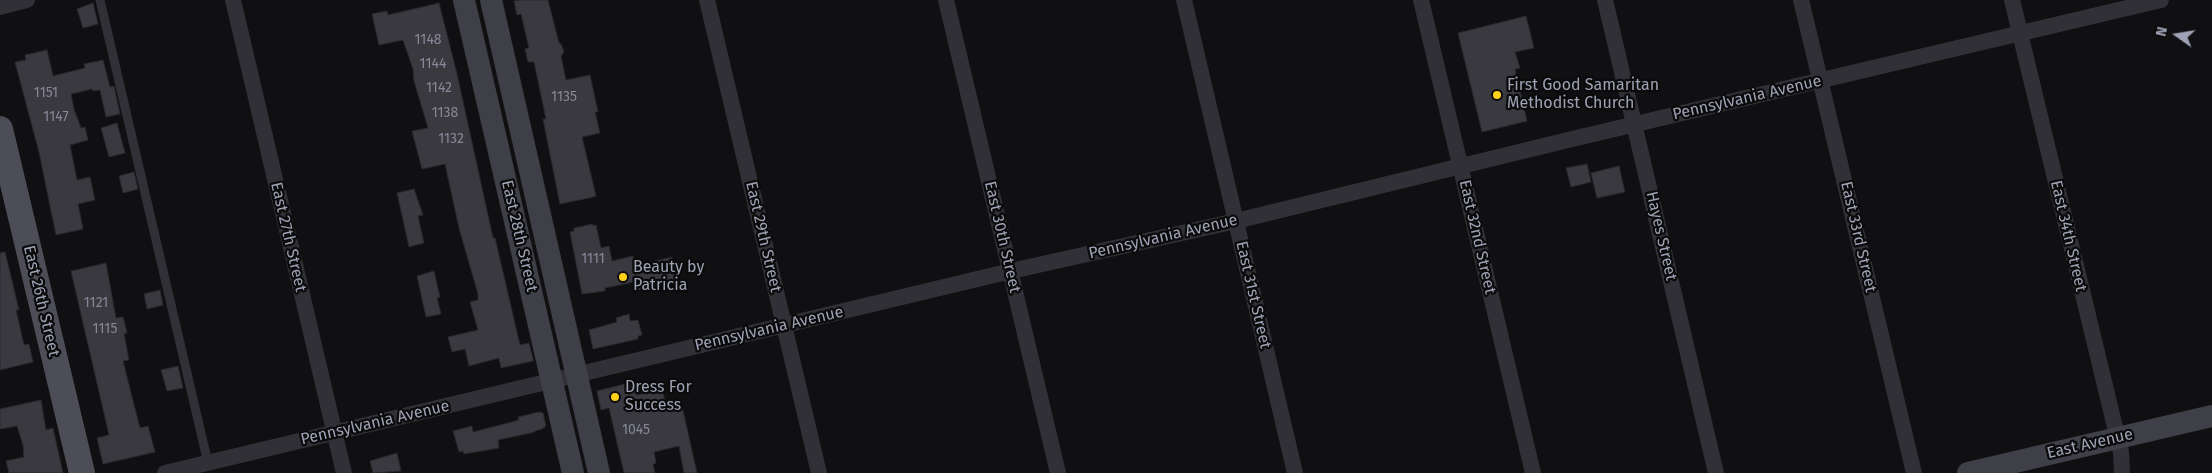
<!DOCTYPE html>
<style>
body{margin:0}
#map{position:relative;width:2212px;height:473px;overflow:hidden;background:#100f11;font-family:"Fira Sans",sans-serif}
canvas{display:block}
.north{position:absolute;left:2152px;top:10px;width:50px;height:50px;-webkit-text-stroke:4px #0b0b0c;paint-order:stroke;rotate:283deg;font-size:14px;font-weight:700;line-height:20px;text-align:center;color:#9fa2b4}
.north::after{content:'';display:block;margin:auto;width:18px;height:22px;background:#9fa2b4;clip-path:polygon(50% 0,100% 100%,50% 72%,0 100%)}
</style>
<div id="map">
<canvas width="2212" height="473"></canvas>
<div class="north">N</div>
</div>
<script>
const ctx = document.querySelector('canvas').getContext('2d');
ctx.lineJoin = 'round';
function paint(path, color) { ctx.fillStyle = color; ctx.fill(path, 'evenodd'); }
const shape = rows => new Path2D(rows.map(r => 'M' + r).join(''));
function stroke(path, color, width, dash) { ctx.strokeStyle = color; ctx.lineWidth = width; ctx.lineCap = dash ? 'butt' : 'round'; ctx.setLineDash(dash || []); ctx.stroke(path); }
function drawText(font, color, halo, rows, align = 'center') {
  ctx.font = font + ' "Fira Sans",sans-serif'; ctx.lineWidth = 4.5; ctx.setLineDash([]); ctx.textBaseline = 'middle'; ctx.strokeStyle = halo; ctx.fillStyle = color; for (const [text, x, y, turn = 0] of rows) {
    ctx.save(); ctx.translate(x, y); ctx.rotate((+turn || 0) * Math.PI / 180); ctx.textAlign = isNaN(turn) ? turn : align; if (halo) ctx.strokeText(text, 0, 0); ctx.fillText(text, 0, 0); ctx.restore();
  }
}
const building = shape([
 [522,0,548,0,559,43,561,44,564,52,561,56,566,80,590,75,598,112,595,112,600,133,582,137,596,196,589,198,560,204,543,119,546,119,534,62,528,62,525,49,529,48,521,14,517,15,514,1,522,0],
 [93,3,98,24,83,28,77,9,93,3],
 [439,3,457,74,493,238,495,238,520,345,529,343,533,359,533,361,501,368,499,358,469,366,465,349,452,352,448,337,478,330,470,302,478,300,478,294,459,228,445,164,422,169,412,131,428,128,414,81,413,69,403,40,379,45,372,14,387,11,388,15,439,3],
 [1526,16,1534,48,1515,52,1520,68,1515,69,1527,121,1482,132,1458,33,1526,16],
 [47,50,53,76,85,68,84,64,103,60,110,87,114,86,120,114,106,117,100,90,93,91,92,89,71,94,74,109,81,128,85,127,88,140,70,145,77,180,90,177,95,200,78,204,83,229,56,235,39,152,15,62,26,60,25,55,47,50],
 [117,123,125,153,109,157,101,128,117,123],
 [1587,164,1591,182,1571,187,1566,168,1587,164],
 [1619,166,1625,192,1597,198,1591,173,1619,166],
 [134,172,138,189,123,193,119,176,134,172],
 [414,189,423,215,418,216,424,243,409,247,397,193,414,189],
 [593,224,593,226,596,225,601,248,609,246,612,261,633,256,635,266,672,257,676,281,636,290,634,282,605,288,605,291,582,294,570,232,574,231,574,228,593,224],
 [5,252,19,310,16,310,24,345,29,344,33,362,0,370,0,253,5,252],
 [106,263,116,318,123,317,127,333,124,334,129,360,123,361,133,401,140,428,148,426,155,452,103,464,97,438,109,435,71,271,106,263],
 [434,271,440,297,437,298,441,314,426,317,417,276,434,271],
 [160,290,163,305,147,309,144,294,160,290],
 [629,314,630,321,638,320,642,335,638,336,638,339,593,349,589,330,617,322,616,318,629,314],
 [178,366,183,388,167,391,161,370,178,366],
 [625,384,625,387,634,385,637,395,662,389,667,409,682,406,697,473,684,473,679,446,654,452,656,463,653,464,655,473,624,473,609,408,601,410,597,391,625,384],
 [41,400,46,430,53,428,63,473,9,473,6,461,24,457,23,445,17,426,0,429,0,409,41,400],
 [539,412,543,413,546,426,542,429,535,431,535,432,498,440,499,448,464,454,463,451,459,452,453,431,472,426,473,432,512,422,519,420,518,417,539,412],
 [397,453,401,471,373,473,370,461,397,453]
]);
const lane = shape([
 [100,0,208,463]
]);
const street = shape([
 [233,0,344,473],
 [707,0,819,473],
 [946,0,1058,473],
 [1184,0,1295,473],
 [1421,0,1533,473],
 [1605,0,1716,473],
 [1801,0,1914,473],
 [2012,0,2121,452,2122,473],
 [0,7,27,0],
 [165,473,1011,271,1236,221,1568,140,2161,0]
]);
const secondary = shape([
 [464,0,573,473],
 [491,0,599,473],
 [1968,473,2212,416]
]);
const primary = shape([
 [0,129,82,473]
]);
const markers = [
 [1497,95,5,"#ffd119"],
 [623,277,5,"#ffd119"],
 [615,397,5,"#ffd119"]
];
const numberNames = [
 ["1148",428,40],
 ["1144",433,64],
 ["1142",439,88],
 ["1151",46,93],
 ["1135",564,97],
 ["1138",445,113],
 ["1147",56,117],
 ["1132",451,139],
 ["1111",593,259],
 ["1121",96,303],
 ["1115",105,329],
 ["1045",636,430]
];
const poiNames = [
 ["First Good Samaritan",1507,86],
 ["Methodist Church",1507,104],
 ["Beauty by",633,268],
 ["Patricia",633,286],
 ["Dress For",625,388],
 ["Success",625,406]
];
const streetNames = [
 ["Pennsylvania Avenue",1747,98,-13],
 ["East 28th Street",519,236,77],
 ["Hayes Street",1661,236,77],
 ["East 34th Street",2068,236,77],
 ["East 27th Street",288,237,77],
 ["East 29th Street",763,237,77],
 ["East 30th Street",1002,237,77],
 ["Pennsylvania Avenue",1163,237,-13],
 ["East 32nd Street",1477,237,77],
 ["East 33rd Street",1858,237,77],
 ["East 31st Street",1253,295,77],
 ["East 26th Street",41,301,77],
 ["Pennsylvania Avenue",769,329,-13],
 ["Pennsylvania Avenue",375,423,-13],
 ["East Avenue",2090,444,-13]
];
paint(building, '#39393f');
stroke(building, '#2a292d', 1);
stroke(lane, '#303036', 9);
stroke(street, '#303036', 16);
stroke(secondary, '#3e3f47', 22);
stroke(primary, '#4c4d56', 26);
for (const [x, y, r, color] of markers) { const dot = new Path2D(); dot.arc(x, y, r, 0, 2 * Math.PI); ctx.fillStyle = color; ctx.fill(dot); stroke(dot, '#0b0b0c', 2); }
drawText('14px', '#868897', null, numberNames);
drawText('16px', '#9fa2b4', '#0b0b0c', poiNames, 'left');
drawText('16px', '#9fa2b4', '#0b0b0c', streetNames);
</script>
